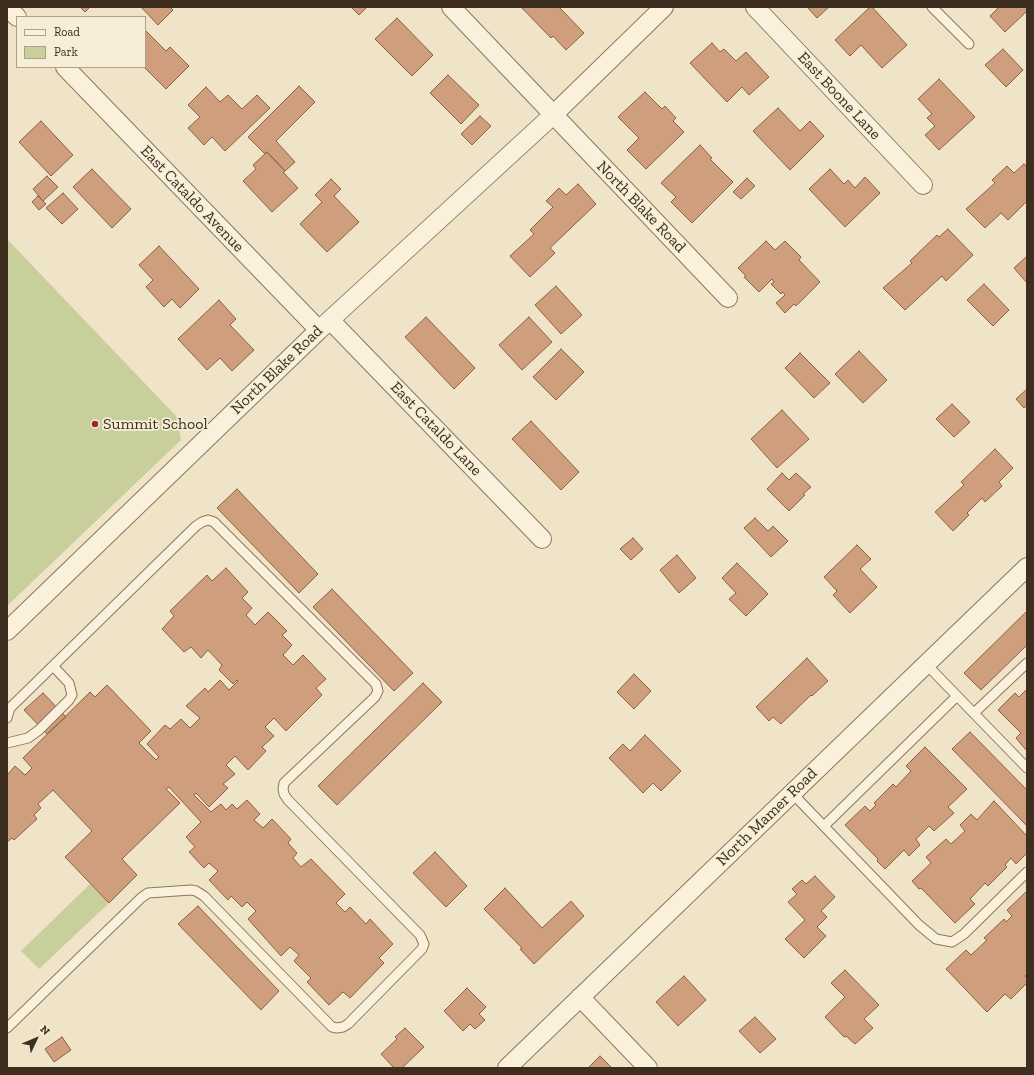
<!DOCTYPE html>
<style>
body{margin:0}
#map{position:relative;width:1034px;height:1075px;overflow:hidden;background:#f0e4c8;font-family:"Zilla Slab",serif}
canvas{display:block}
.frame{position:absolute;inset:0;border:8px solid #3d2e20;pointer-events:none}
.legend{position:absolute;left:16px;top:16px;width:130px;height:52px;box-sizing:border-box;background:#f7eed8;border:1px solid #ada18e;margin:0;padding:5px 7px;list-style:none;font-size:12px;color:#3d2e20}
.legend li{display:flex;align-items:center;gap:8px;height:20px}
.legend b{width:20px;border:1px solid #ada18e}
.north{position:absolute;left:16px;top:1019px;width:40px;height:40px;-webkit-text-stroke:3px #f7eed8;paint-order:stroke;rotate:46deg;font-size:11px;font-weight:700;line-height:16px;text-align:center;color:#3d2e20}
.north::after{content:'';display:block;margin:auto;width:14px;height:18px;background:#3d2e20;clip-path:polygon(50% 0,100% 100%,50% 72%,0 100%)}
</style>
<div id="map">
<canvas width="1034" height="1075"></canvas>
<div class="frame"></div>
<ul class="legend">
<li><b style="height:5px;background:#faf1dc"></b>Road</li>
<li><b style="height:11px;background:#c9cf9b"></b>Park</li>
</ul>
<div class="north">N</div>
</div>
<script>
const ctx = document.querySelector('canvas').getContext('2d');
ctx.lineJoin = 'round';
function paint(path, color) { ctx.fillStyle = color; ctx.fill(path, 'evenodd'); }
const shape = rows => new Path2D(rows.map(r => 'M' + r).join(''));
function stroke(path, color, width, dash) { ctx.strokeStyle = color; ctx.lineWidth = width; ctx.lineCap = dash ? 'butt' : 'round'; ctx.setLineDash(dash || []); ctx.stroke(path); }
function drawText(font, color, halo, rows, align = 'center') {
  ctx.font = font + ' "Zilla Slab",serif'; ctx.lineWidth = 3.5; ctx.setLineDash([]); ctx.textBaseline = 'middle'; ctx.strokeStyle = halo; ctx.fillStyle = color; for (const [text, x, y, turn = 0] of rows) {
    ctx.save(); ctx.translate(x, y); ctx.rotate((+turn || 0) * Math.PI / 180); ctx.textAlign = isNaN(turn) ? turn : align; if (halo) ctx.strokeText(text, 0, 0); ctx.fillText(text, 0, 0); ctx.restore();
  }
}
const green = shape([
 [7,239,177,417,181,440,7,606],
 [90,884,109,903,39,969,21,951]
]);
const building = shape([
 [80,7,90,7,85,12,80,7],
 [141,7,170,7,173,10,158,25,141,7],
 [351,7,367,7,359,15,351,7],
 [521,7,559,7,584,33,566,50,553,36,551,38,521,7],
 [807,7,829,7,817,18,807,7],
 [870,7,872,7,907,45,882,68,861,45,850,56,835,40,870,7],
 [999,7,1027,7,1027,11,1005,32,990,16,999,7],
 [397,18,433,55,412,76,375,39,397,18],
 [145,30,166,51,170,47,189,66,166,89,144,67,145,67,145,30],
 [712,43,720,52,724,49,736,61,746,52,769,77,749,95,742,87,727,102,690,63,712,43],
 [1003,49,1023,70,1006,87,985,65,1003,49],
 [448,75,479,105,461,124,430,93,448,75],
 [939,79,975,117,939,150,925,135,935,126,927,118,932,114,918,99,939,79],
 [299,86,315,102,276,141,295,162,285,171,267,152,265,154,248,137,299,86],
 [206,87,220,102,228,95,242,109,257,95,270,108,225,151,212,137,204,145,188,128,200,117,188,105,206,87],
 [645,92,662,109,665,106,676,118,673,121,684,132,646,169,627,150,639,138,618,117,645,92],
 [778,108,800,131,810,121,824,136,790,170,753,131,778,108],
 [480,116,491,126,472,145,461,134,480,116],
 [41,121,73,155,51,176,19,142,41,121],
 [700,145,712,158,710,159,733,182,692,223,671,202,676,197,661,183,700,145],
 [267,152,285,171,283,172,298,188,272,212,243,181,256,169,253,165,267,152],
 [1024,164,1027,167,1027,201,1008,220,1001,213,985,228,966,209,995,183,992,180,1007,166,1014,173,1024,164],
 [92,169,131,209,112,228,73,187,92,169],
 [830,169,844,184,848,180,855,188,865,177,880,193,845,227,809,189,830,169],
 [47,176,58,187,43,201,33,189,47,176],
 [747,178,755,186,741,199,733,192,747,178],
 [331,179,341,189,334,196,359,222,327,252,300,224,322,202,315,195,331,179],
 [578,184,596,204,550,248,555,253,530,277,510,256,534,234,530,230,553,207,546,201,559,188,566,195,578,184],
 [63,193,78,209,62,224,46,208,63,193],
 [38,196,46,204,39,210,32,202,38,196],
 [948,229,973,255,946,281,942,276,905,310,883,288,912,263,910,261,937,235,939,237,948,229],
 [766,241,775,250,785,241,801,257,799,260,820,282,796,306,794,304,785,313,776,303,785,295,783,292,781,294,771,284,774,282,772,279,759,292,744,277,746,276,738,268,766,241],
 [159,246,199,289,180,308,172,299,164,307,146,287,153,280,139,265,159,246],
 [1027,256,1027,283,1014,268,1027,256],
 [984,284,1009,310,993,326,967,300,984,284],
 [556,286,582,315,561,334,535,305,556,286],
 [219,300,236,319,230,325,254,350,232,371,220,358,207,370,178,339,219,300],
 [426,317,475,368,454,389,405,337,426,317],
 [529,317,552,342,522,370,499,345,529,317],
 [561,349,584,372,556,400,533,377,561,349],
 [859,351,887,380,863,403,835,374,859,351],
 [800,353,830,383,814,398,785,368,800,353],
 [1027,389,1027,407,1026,406,1024,408,1016,399,1027,389],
 [952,404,970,422,954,437,936,419,952,404],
 [782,410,809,439,777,468,751,439,782,410],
 [531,421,579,472,561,490,512,439,531,421],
 [995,449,1013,468,999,482,1002,486,985,502,982,498,967,513,969,515,953,531,935,512,964,485,961,482,995,449],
 [782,473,789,480,796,473,811,487,803,494,805,495,789,511,767,489,782,473],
 [237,489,318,574,299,593,217,508,237,489],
 [755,518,768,531,773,526,788,541,771,557,744,528,755,518],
 [633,538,643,549,631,560,620,549,633,538],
 [857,545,871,559,860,569,877,587,850,613,833,595,837,591,824,577,857,545],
 [677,555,696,578,679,593,660,570,677,555],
 [737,563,768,594,746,616,729,599,736,593,722,578,737,563],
 [226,568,248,592,242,598,252,608,246,615,255,625,268,612,287,631,282,635,292,645,283,655,293,665,303,655,326,679,316,688,322,695,286,731,274,718,265,727,274,736,262,747,266,751,248,770,235,756,226,765,235,774,223,784,228,788,209,807,196,793,194,795,211,812,221,804,226,810,232,804,237,809,247,800,260,814,254,820,263,828,272,819,291,839,288,843,297,853,293,858,301,867,311,859,345,894,336,903,345,912,350,907,366,924,370,919,393,944,379,958,384,963,350,998,343,992,329,1005,307,982,311,978,294,961,299,955,290,947,281,956,248,919,256,911,247,902,242,907,231,896,228,900,209,880,218,871,209,863,204,868,189,852,195,847,186,837,201,822,169,787,166,789,180,803,122,859,137,875,109,903,65,857,92,831,53,790,38,804,41,808,34,815,37,819,14,840,12,838,7,842,7,773,8,774,15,766,25,775,32,768,23,758,90,692,95,697,107,685,151,731,139,743,156,760,159,757,147,744,165,725,170,729,181,719,190,728,200,718,186,706,205,688,208,692,220,680,229,690,238,681,237,680,233,684,219,670,222,665,208,650,201,658,191,647,184,652,162,629,174,616,170,611,207,575,212,581,226,568],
 [332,589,413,673,394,691,313,607,332,589],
 [1027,611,1027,645,981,690,964,673,1027,611],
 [807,658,828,681,812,696,811,695,781,724,773,717,769,721,756,707,807,658],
 [634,674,651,691,634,709,617,692,634,674],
 [423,683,442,702,337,805,318,786,423,683],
 [1027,689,1027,749,1026,750,1016,738,1021,733,998,710,1015,693,1019,697,1027,689],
 [43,693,66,717,47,734,24,710,43,693],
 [970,732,1027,790,1027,826,952,749,970,732],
 [645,735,681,771,661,791,653,783,643,793,609,758,623,744,630,751,645,735],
 [925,747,967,789,948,807,954,813,934,831,929,826,916,839,920,845,909,856,904,850,885,869,877,861,878,859,845,825,865,806,870,811,876,805,874,803,893,784,896,787,911,771,906,766,925,747],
 [994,801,1027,836,1027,853,1016,864,1011,858,1005,865,1007,867,988,886,985,883,970,899,975,904,955,923,921,888,919,889,912,881,931,863,926,857,946,839,951,844,965,831,960,825,971,814,977,820,994,801],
 [435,852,467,886,446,907,413,873,435,852],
 [815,876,835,897,821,911,827,917,817,927,826,936,804,958,785,939,805,920,788,902,797,894,792,889,802,880,806,884,815,876],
 [505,888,542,928,571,901,584,916,534,964,520,949,522,948,484,909,505,888],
 [1027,891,1027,974,1025,976,1027,978,1027,983,1011,999,1005,994,987,1012,946,969,966,950,971,955,987,940,984,938,1004,919,1006,922,1012,916,1007,910,1027,891],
 [198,906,279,991,261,1010,178,924,198,906],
 [845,970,879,1005,864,1019,873,1028,855,1044,846,1036,844,1037,825,1017,845,997,831,983,845,970],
 [684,976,706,1000,678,1026,656,1002,684,976],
 [467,988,486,1007,479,1014,485,1020,475,1029,470,1024,463,1031,444,1011,467,988],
 [755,1017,776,1039,760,1053,739,1031,755,1017],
 [405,1028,424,1047,402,1068,394,1068,381,1054,397,1039,395,1037,405,1028],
 [62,1037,71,1050,54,1062,45,1049,62,1037],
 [600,1056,612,1068,588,1068,600,1056]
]);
const service = shape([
 [932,7,969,44],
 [926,664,1027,768],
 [974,713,1027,663],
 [7,718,10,708,196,526,202,522,208,520,214,522,376,684,378,691,375,697,284,783,283,789,284,794,288,800,420,935,424,944,422,949,348,1024,343,1027,337,1028,332,1027,204,896,196,891,191,890,148,893,141,898,7,1028],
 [7,743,28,738,39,730,69,700,72,695,69,683,53,666],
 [792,793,919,925,936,939,952,942,964,934,1027,872],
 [824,826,957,696]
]);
const minor = shape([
 [7,7,17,17],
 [451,7,728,298],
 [755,7,923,185],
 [65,67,319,330],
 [330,320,542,539],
 [7,631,319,330,553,115,664,7],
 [580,997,648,1068],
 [507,1068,1027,567]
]);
const markers = [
 [95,424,4,"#9e2a2b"]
];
const streetNames = [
 ["East Boone Lane",839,96,47],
 ["East Cataldo Avenue",192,199,46],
 ["North Blake Road",641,207,46],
 ["North Blake Road",277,370,-44],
 ["East Cataldo Lane",436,429,46],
 ["North Mamer Road",767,817,-44]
];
const poiNames = [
 ["Summit School",103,424]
];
paint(green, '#c9cf9b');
paint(building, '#cf9f7d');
stroke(building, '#8d5f41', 1);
stroke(service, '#8d765c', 11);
stroke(minor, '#8d765c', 20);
stroke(service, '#faf1dc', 9);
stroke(minor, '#faf1dc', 18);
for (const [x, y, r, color] of markers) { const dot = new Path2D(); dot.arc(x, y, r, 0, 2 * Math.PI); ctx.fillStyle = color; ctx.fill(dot); stroke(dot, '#f7eed8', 1.5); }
drawText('16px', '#3d2e20', '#f7eed8', streetNames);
drawText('16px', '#3d2e20', '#f7eed8', poiNames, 'left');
</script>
